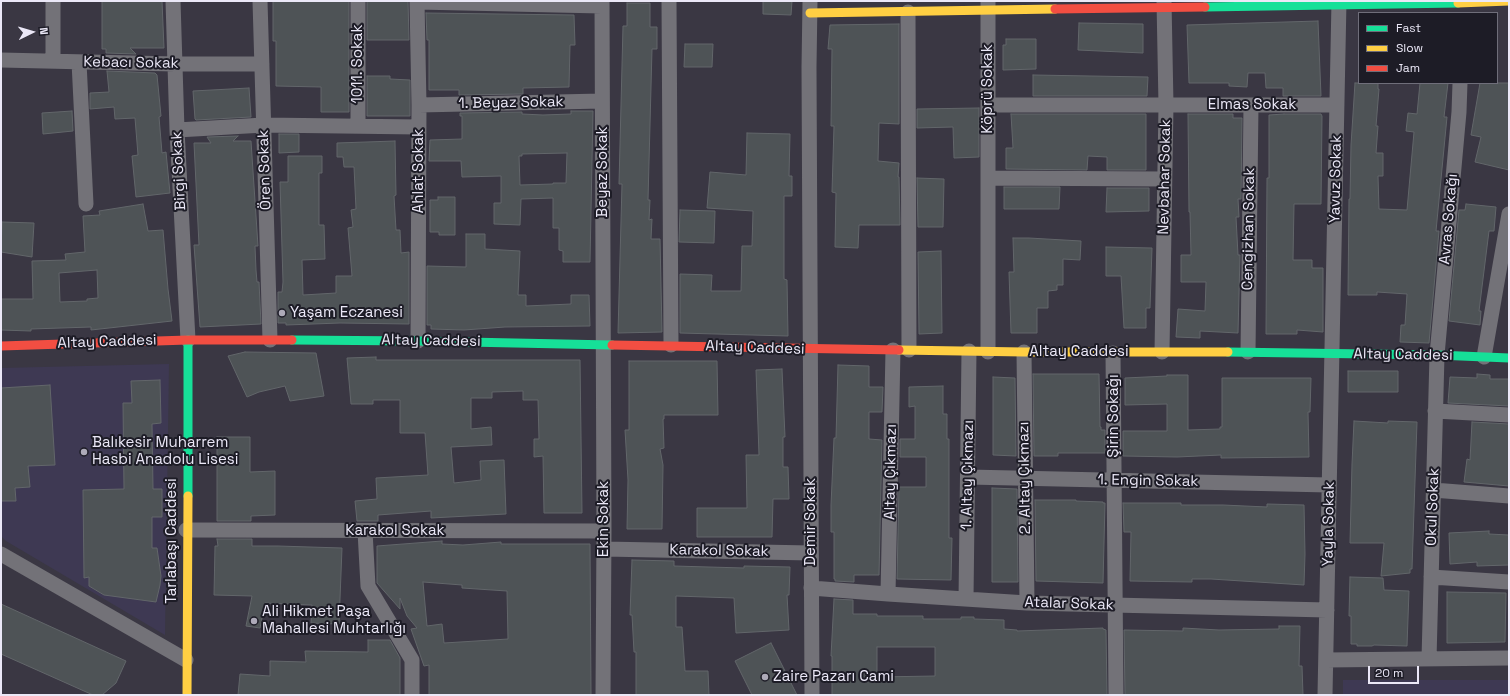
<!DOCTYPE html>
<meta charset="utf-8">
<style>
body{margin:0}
#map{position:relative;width:1510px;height:696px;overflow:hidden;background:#3a3743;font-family:"Space Grotesk",sans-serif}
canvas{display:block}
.frame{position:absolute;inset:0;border:2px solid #ebe8f7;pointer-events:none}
.legend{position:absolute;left:1358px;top:12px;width:140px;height:72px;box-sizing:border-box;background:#1d1c26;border:1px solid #6f6e7a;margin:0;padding:5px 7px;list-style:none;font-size:12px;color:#ebe8f7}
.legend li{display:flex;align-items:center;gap:8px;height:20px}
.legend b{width:20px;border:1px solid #6f6e7a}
.north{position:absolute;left:12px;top:12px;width:40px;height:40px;-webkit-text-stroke:3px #1d1c26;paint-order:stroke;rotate:85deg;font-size:11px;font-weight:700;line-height:16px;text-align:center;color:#ebe8f7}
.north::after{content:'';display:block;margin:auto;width:14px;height:18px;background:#ebe8f7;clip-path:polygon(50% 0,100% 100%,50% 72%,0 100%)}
.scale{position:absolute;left:1368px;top:666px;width:51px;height:18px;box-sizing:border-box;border:2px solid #ebe8f7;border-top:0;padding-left:5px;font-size:12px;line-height:14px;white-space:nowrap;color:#ebe8f7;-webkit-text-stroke:3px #1d1c26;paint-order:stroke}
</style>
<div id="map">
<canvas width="1510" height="696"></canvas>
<div class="frame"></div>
<ul class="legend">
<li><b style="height:5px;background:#16e098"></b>Fast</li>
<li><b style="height:5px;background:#ffcf43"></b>Slow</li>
<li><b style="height:5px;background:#f24e42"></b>Jam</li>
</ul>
<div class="north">N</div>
<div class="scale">20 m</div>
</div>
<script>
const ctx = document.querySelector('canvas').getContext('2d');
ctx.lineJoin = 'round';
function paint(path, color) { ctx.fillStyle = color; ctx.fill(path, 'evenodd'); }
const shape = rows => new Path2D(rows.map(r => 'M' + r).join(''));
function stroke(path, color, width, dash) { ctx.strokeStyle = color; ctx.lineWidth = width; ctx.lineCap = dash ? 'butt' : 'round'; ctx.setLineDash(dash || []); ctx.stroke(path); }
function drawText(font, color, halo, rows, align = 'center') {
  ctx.font = font + ' "Space Grotesk",sans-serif'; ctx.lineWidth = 4; ctx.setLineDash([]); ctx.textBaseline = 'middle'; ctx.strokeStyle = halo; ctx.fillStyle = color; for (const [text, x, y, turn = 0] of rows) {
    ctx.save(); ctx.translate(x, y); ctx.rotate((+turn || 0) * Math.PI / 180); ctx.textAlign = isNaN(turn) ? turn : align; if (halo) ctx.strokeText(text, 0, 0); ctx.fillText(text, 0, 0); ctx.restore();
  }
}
const built = shape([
 [169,364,165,635,6,541,1,536,1,368],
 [1343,680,1509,680,1509,695,1343,695]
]);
const building = shape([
 [102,1,162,1,164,48,130,48,136,54,106,53,106,49,102,49,102,1],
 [273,1,349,1,349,112,321,112,321,87,276,86,276,41,273,41,273,1],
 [367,1,408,1,409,40,367,40,367,1],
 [763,1,792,1,791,15,763,14,763,1],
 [627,3,650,3,650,27,657,27,657,49,652,49,648,200,650,200,649,220,652,219,651,239,660,239,662,332,618,333,622,184,619,184,623,26,627,26,627,3],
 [426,13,574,15,575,45,570,45,569,87,523,88,523,94,459,95,459,90,429,90,429,40,427,40,426,13],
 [1318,21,1321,96,1283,96,1283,88,1266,88,1265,73,1248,73,1247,87,1229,86,1229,83,1189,83,1187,25,1318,21],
 [1079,23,1143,24,1143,53,1078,50,1079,23],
 [899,24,899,124,879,123,878,161,899,163,898,177,899,177,900,225,859,225,858,248,835,247,836,193,832,192,834,126,831,126,832,49,828,49,830,25,899,24],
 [1006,39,1036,39,1036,69,1003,70,1003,45,1006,45,1006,39],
 [685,44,713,44,712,67,684,67,685,44],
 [107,71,155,73,157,75,161,116,159,117,162,153,166,152,170,193,136,197,132,156,138,155,135,118,115,119,114,107,90,109,90,93,109,92,107,71],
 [1033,75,1148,77,1147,96,1033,96,1033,75],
 [367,76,390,76,390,79,410,80,410,116,367,116,367,76],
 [1355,83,1378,83,1378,89,1379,89,1376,126,1378,126,1376,153,1383,153,1383,176,1378,176,1379,209,1407,210,1414,132,1406,131,1408,113,1417,114,1420,83,1448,83,1444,117,1447,117,1436,231,1439,231,1429,343,1400,342,1401,325,1405,325,1407,294,1377,292,1377,295,1348,295,1349,199,1350,199,1351,145,1355,83],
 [1480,83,1509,83,1509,170,1475,162,1481,137,1471,135,1480,83],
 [249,88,251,117,196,120,195,119,193,91,249,88],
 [979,108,979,157,954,158,953,127,917,128,917,109,979,108],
 [72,111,73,131,43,134,42,113,72,111],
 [571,111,593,111,590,262,563,262,563,251,559,250,559,228,553,228,553,198,521,199,520,225,494,224,494,203,501,203,501,176,462,177,461,161,429,161,430,140,462,139,462,116,460,116,460,113,522,112,522,114,543,115,571,114,571,111],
 [567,153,566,183,553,183,553,184,520,185,519,156,522,156,522,154,567,153],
 [1011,114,1146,114,1146,170,1107,170,1107,157,1088,156,1087,170,1006,169,1006,148,1013,148,1011,114],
 [1188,114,1233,114,1233,118,1242,118,1241,199,1238,199,1239,217,1236,217,1238,255,1240,255,1238,333,1200,331,1200,338,1176,337,1178,309,1205,311,1206,282,1181,282,1181,255,1191,255,1190,212,1189,212,1188,114],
 [1284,114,1321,114,1322,116,1321,204,1294,204,1293,260,1312,260,1312,268,1323,268,1323,332,1297,330,1297,334,1266,334,1267,178,1269,178,1269,115,1284,114],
 [747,133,790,134,789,176,792,176,792,196,784,196,784,279,787,280,788,336,680,333,680,274,712,275,711,291,741,291,742,246,752,246,753,211,707,208,710,172,746,175,747,133],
 [279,134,299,134,299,152,279,153,279,134],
 [238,136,233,141,251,141,258,246,255,246,256,270,257,282,259,282,261,324,200,327,194,245,199,245,194,143,211,143,207,137,238,136],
 [395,141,396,195,394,196,396,230,400,230,401,253,409,252,409,324,340,323,286,325,286,323,278,323,278,292,282,292,283,282,280,182,288,182,288,156,322,156,322,173,319,173,319,225,324,225,325,259,302,260,303,295,336,293,336,276,352,276,348,228,353,227,351,210,356,209,354,167,344,167,343,157,337,157,337,143,395,141],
 [917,178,944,179,943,227,918,227,917,178],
 [1004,187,1060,187,1059,209,1004,209,1004,187],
 [1107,188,1149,188,1149,211,1106,212,1107,188],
 [438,197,455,197,455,235,439,235,439,232,430,232,430,200,438,200,438,197],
 [143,204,148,231,163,230,168,289,172,321,91,330,91,327,31,329,31,331,1,330,1,299,33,299,32,261,66,260,65,254,85,252,83,216,100,215,99,211,143,204],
 [97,270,98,298,87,299,87,301,60,302,59,273,97,270],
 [1466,204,1496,207,1494,231,1489,231,1479,311,1481,311,1480,325,1449,321,1459,210,1465,210,1466,204],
 [680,210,715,211,714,243,679,242,680,210],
 [2,222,34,223,32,257,1,252,2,222],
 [466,234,485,234,485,249,520,251,518,295,526,295,526,306,571,304,571,295,589,295,590,326,505,327,464,330,431,329,431,325,427,325,427,266,466,267,466,234],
 [1013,238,1029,238,1081,241,1080,260,1063,259,1063,285,1057,285,1057,290,1048,291,1048,308,1037,308,1037,333,1011,333,1009,272,1014,272,1013,238],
 [1106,247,1152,248,1150,308,1146,308,1146,328,1124,328,1121,276,1106,276,1106,247],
 [941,251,942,333,919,334,918,252,941,251],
 [245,352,316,353,324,396,290,401,285,386,259,392,247,397,228,356,245,352],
 [376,357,376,360,580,360,582,513,544,513,543,456,534,457,534,439,539,439,538,400,523,400,523,391,492,392,492,398,471,398,471,429,491,427,492,445,451,447,454,483,481,480,480,461,504,460,506,514,431,518,431,511,378,515,378,521,357,521,355,501,377,499,376,478,428,475,425,433,400,433,400,400,373,400,373,404,351,404,347,358,376,357],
 [629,361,717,361,718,415,664,415,664,419,663,419,664,448,660,449,663,465,662,529,627,529,628,480,625,430,629,430,629,361],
 [838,365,869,366,869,387,883,387,882,412,869,412,869,439,882,440,879,575,854,575,854,582,835,581,835,579,834,579,834,532,831,532,831,505,834,438,836,438,838,365],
 [782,369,785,437,783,437,783,467,788,467,789,499,773,499,772,537,697,537,697,508,747,508,746,455,759,455,756,370,782,369],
 [1348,371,1398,371,1398,392,1348,392,1348,371],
 [1033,374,1099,374,1100,427,1101,427,1101,430,1105,430,1105,453,1058,453,1058,456,1034,456,1033,374],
 [1477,374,1490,375,1490,379,1509,379,1509,406,1448,403,1450,377,1477,378,1477,374],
 [1167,375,1188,375,1188,430,1220,429,1220,427,1222,427,1222,378,1311,378,1310,412,1308,412,1309,457,1221,458,1221,455,1177,457,1123,456,1123,431,1167,431,1167,404,1125,405,1125,378,1167,376,1167,375],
 [993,377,1015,378,1016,456,993,455,993,377],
 [160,380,161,423,152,424,153,489,162,489,162,517,152,517,152,548,157,548,161,576,160,585,156,602,104,595,89,586,89,577,84,578,83,490,124,489,123,403,132,403,131,381,160,380],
 [50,385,55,465,28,466,30,487,15,488,16,501,1,501,1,388,50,385],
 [943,386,943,414,947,414,947,439,949,439,949,538,952,538,951,580,897,579,899,487,926,487,926,457,900,457,900,439,915,439,915,406,909,407,909,387,943,386],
 [1354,421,1388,423,1388,421,1417,422,1412,569,1410,569,1410,573,1381,576,1384,543,1350,543,1352,464,1354,421],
 [1472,422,1509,424,1509,486,1464,482,1467,459,1470,460,1472,422],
 [217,437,250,437,250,472,275,471,275,515,251,516,251,521,217,521,217,437],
 [992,488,1017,489,1018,582,992,582,992,488],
 [1035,500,1076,500,1076,501,1103,502,1103,503,1105,503,1103,583,1036,581,1035,500],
 [1123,503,1181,503,1181,505,1223,505,1267,507,1267,504,1304,505,1305,554,1304,585,1211,579,1192,579,1192,582,1130,581,1131,532,1124,532,1123,503],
 [1489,531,1489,534,1509,535,1509,565,1477,566,1477,562,1450,564,1449,533,1489,531],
 [217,539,252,539,252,546,278,546,342,548,339,624,311,623,312,605,265,603,260,628,246,626,252,596,214,595,215,546,218,546,217,539],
 [442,541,442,544,463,545,501,542,501,544,590,544,591,695,429,695,429,665,424,666,411,629,417,628,407,616,400,598,400,609,377,583,377,546,442,541],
 [423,582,462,585,462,588,507,591,508,639,444,643,442,624,427,626,423,582],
 [632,560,674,561,674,566,744,568,744,566,790,567,789,595,787,595,789,630,736,633,734,598,676,596,676,627,682,627,685,671,708,671,709,695,636,695,636,652,634,652,632,615,630,615,632,560],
 [1350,577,1383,578,1384,590,1409,591,1407,646,1374,645,1372,646,1357,646,1357,644,1351,644,1351,616,1349,616,1350,577],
 [1447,592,1506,593,1505,642,1447,643,1447,592],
 [834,599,853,600,853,614,877,614,877,616,923,616,923,619,961,619,961,617,974,617,974,619,1004,620,1004,629,1017,630,1017,631,1103,628,1103,629,1106,630,1107,695,832,695,832,656,831,656,834,599],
 [877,647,935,647,935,676,877,677,877,647],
 [1,604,126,661,116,683,102,695,93,695,1,654,1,604],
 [1279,626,1300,626,1299,666,1302,666,1303,695,1125,695,1124,630,1183,631,1183,628,1219,630,1279,629,1279,626],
 [368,640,390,640,400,658,400,695,238,695,240,674,270,676,270,661,306,662,305,651,368,652,368,640],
 [771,643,797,695,752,695,735,661,771,643]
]);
const street = shape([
 [53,1,53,61],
 [173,1,177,130,188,340],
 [260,1,270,340],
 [417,1,419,105,418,341],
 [602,1,604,531,603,695],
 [669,1,671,345],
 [810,1,809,67,812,695],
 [988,1,988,352],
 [417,2,602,6],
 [908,12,909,350],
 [1,60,175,64,262,64],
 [79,62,86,204],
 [419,105,602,101],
 [988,105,1337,105],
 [358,126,358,1],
 [177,130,264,125,419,127],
 [988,178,1164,179],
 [1024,352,1027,603],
 [1162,352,1166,105,1164,1],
 [1248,352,1251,105],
 [1113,353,1116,695],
 [1484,357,1509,214],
 [1435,411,1509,415],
 [968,477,1329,485],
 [1433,490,1509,496],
 [186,530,604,531],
 [365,531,368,586,412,660,412,695],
 [604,549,811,553],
 [1,554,186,660],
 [1431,577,1509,582],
 [811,588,888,594,1027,603,1327,610],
 [888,594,893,350],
 [966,599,969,351],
 [1429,659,1437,355,1459,112,1460,83],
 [1326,660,1509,658],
 [1325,695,1339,1]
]);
const fast = shape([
 [1205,7,1458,3],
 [292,340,418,341,612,345],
 [1228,352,1437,355,1509,358],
 [188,496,188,340]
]);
const slow = shape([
 [1458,3,1509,1],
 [810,13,1055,9],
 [899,350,1024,352,1228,352],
 [187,695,188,496]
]);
const jam = shape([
 [1055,9,1205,7],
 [612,345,899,350],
 [1,346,188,340,292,340]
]);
const markers = [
 [282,313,4,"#adaab8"],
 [84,452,4,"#adaab8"],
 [254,621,4,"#adaab8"],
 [765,677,4,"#adaab8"]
];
const streetNames = [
 ["Kebacı Sokak",131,63,1],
 ["1011. Sokak",358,64,-90],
 ["Köprü Sokak",988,89,-90],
 ["1. Beyaz Sokak",511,103,-1],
 ["Elmas Sokak",1252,105],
 ["Ören Sokak",265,170,-92],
 ["Birgi Sokak",179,171,-93],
 ["Ahlat Sokak",419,171,-90],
 ["Beyaz Sokak",603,172,-90],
 ["Nevbahar Sokak",1165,177,-89],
 ["Yavuz Sokak",1336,179,-89],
 ["Avras Sokağı",1449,219,-85],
 ["Cengizhan Sokak",1249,229,-89],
 ["Altay Caddesi",431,341,1],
 ["Altay Caddesi",107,342,-2],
 ["Altay Caddesi",755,348,2],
 ["Altay Caddesi",1079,352],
 ["Altay Caddesi",1403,355,1],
 ["Şirin Sokağı",1114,416,-90],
 ["Altay Çıkmazı",891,472,-89],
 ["1. Altay Çıkmazı",968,475,-89],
 ["2. Altay Çıkmazı",1025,478,-91],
 ["1. Engin Sokak",1148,481,1],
 ["Okul Sokak",1433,507,-88],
 ["Ekin Sokak",604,519,-90],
 ["Demir Sokak",811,522,-90],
 ["Yayla Sokak",1329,524,-89],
 ["Karakol Sokak",395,531],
 ["Tarlabaşı Caddesi",172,541,-90],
 ["Karakol Sokak",719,551,1],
 ["Atalar Sokak",1069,604,2]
];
const poiNames = [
 ["Yaşam Eczanesi",290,313],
 ["Balıkesir Muharrem",92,443],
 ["Hasbi Anadolu Lisesi",92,460],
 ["Ali Hikmet Paşa",262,612],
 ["Mahallesi Muhtarlığı",262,629],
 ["Zaire Pazarı Cami",773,677]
];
paint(built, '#3e3953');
paint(building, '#4e5356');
stroke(building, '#62666a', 1);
stroke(street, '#737278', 15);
stroke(fast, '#16e098', 9);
stroke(slow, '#ffcf43', 9);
stroke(jam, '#f24e42', 9);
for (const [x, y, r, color] of markers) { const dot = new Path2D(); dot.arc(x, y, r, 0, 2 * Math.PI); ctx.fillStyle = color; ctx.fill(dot); stroke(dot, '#1d1c26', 1.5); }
drawText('15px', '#ebe8f7', '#1d1c26', streetNames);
drawText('15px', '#ebe8f7', '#1d1c26', poiNames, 'left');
</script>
